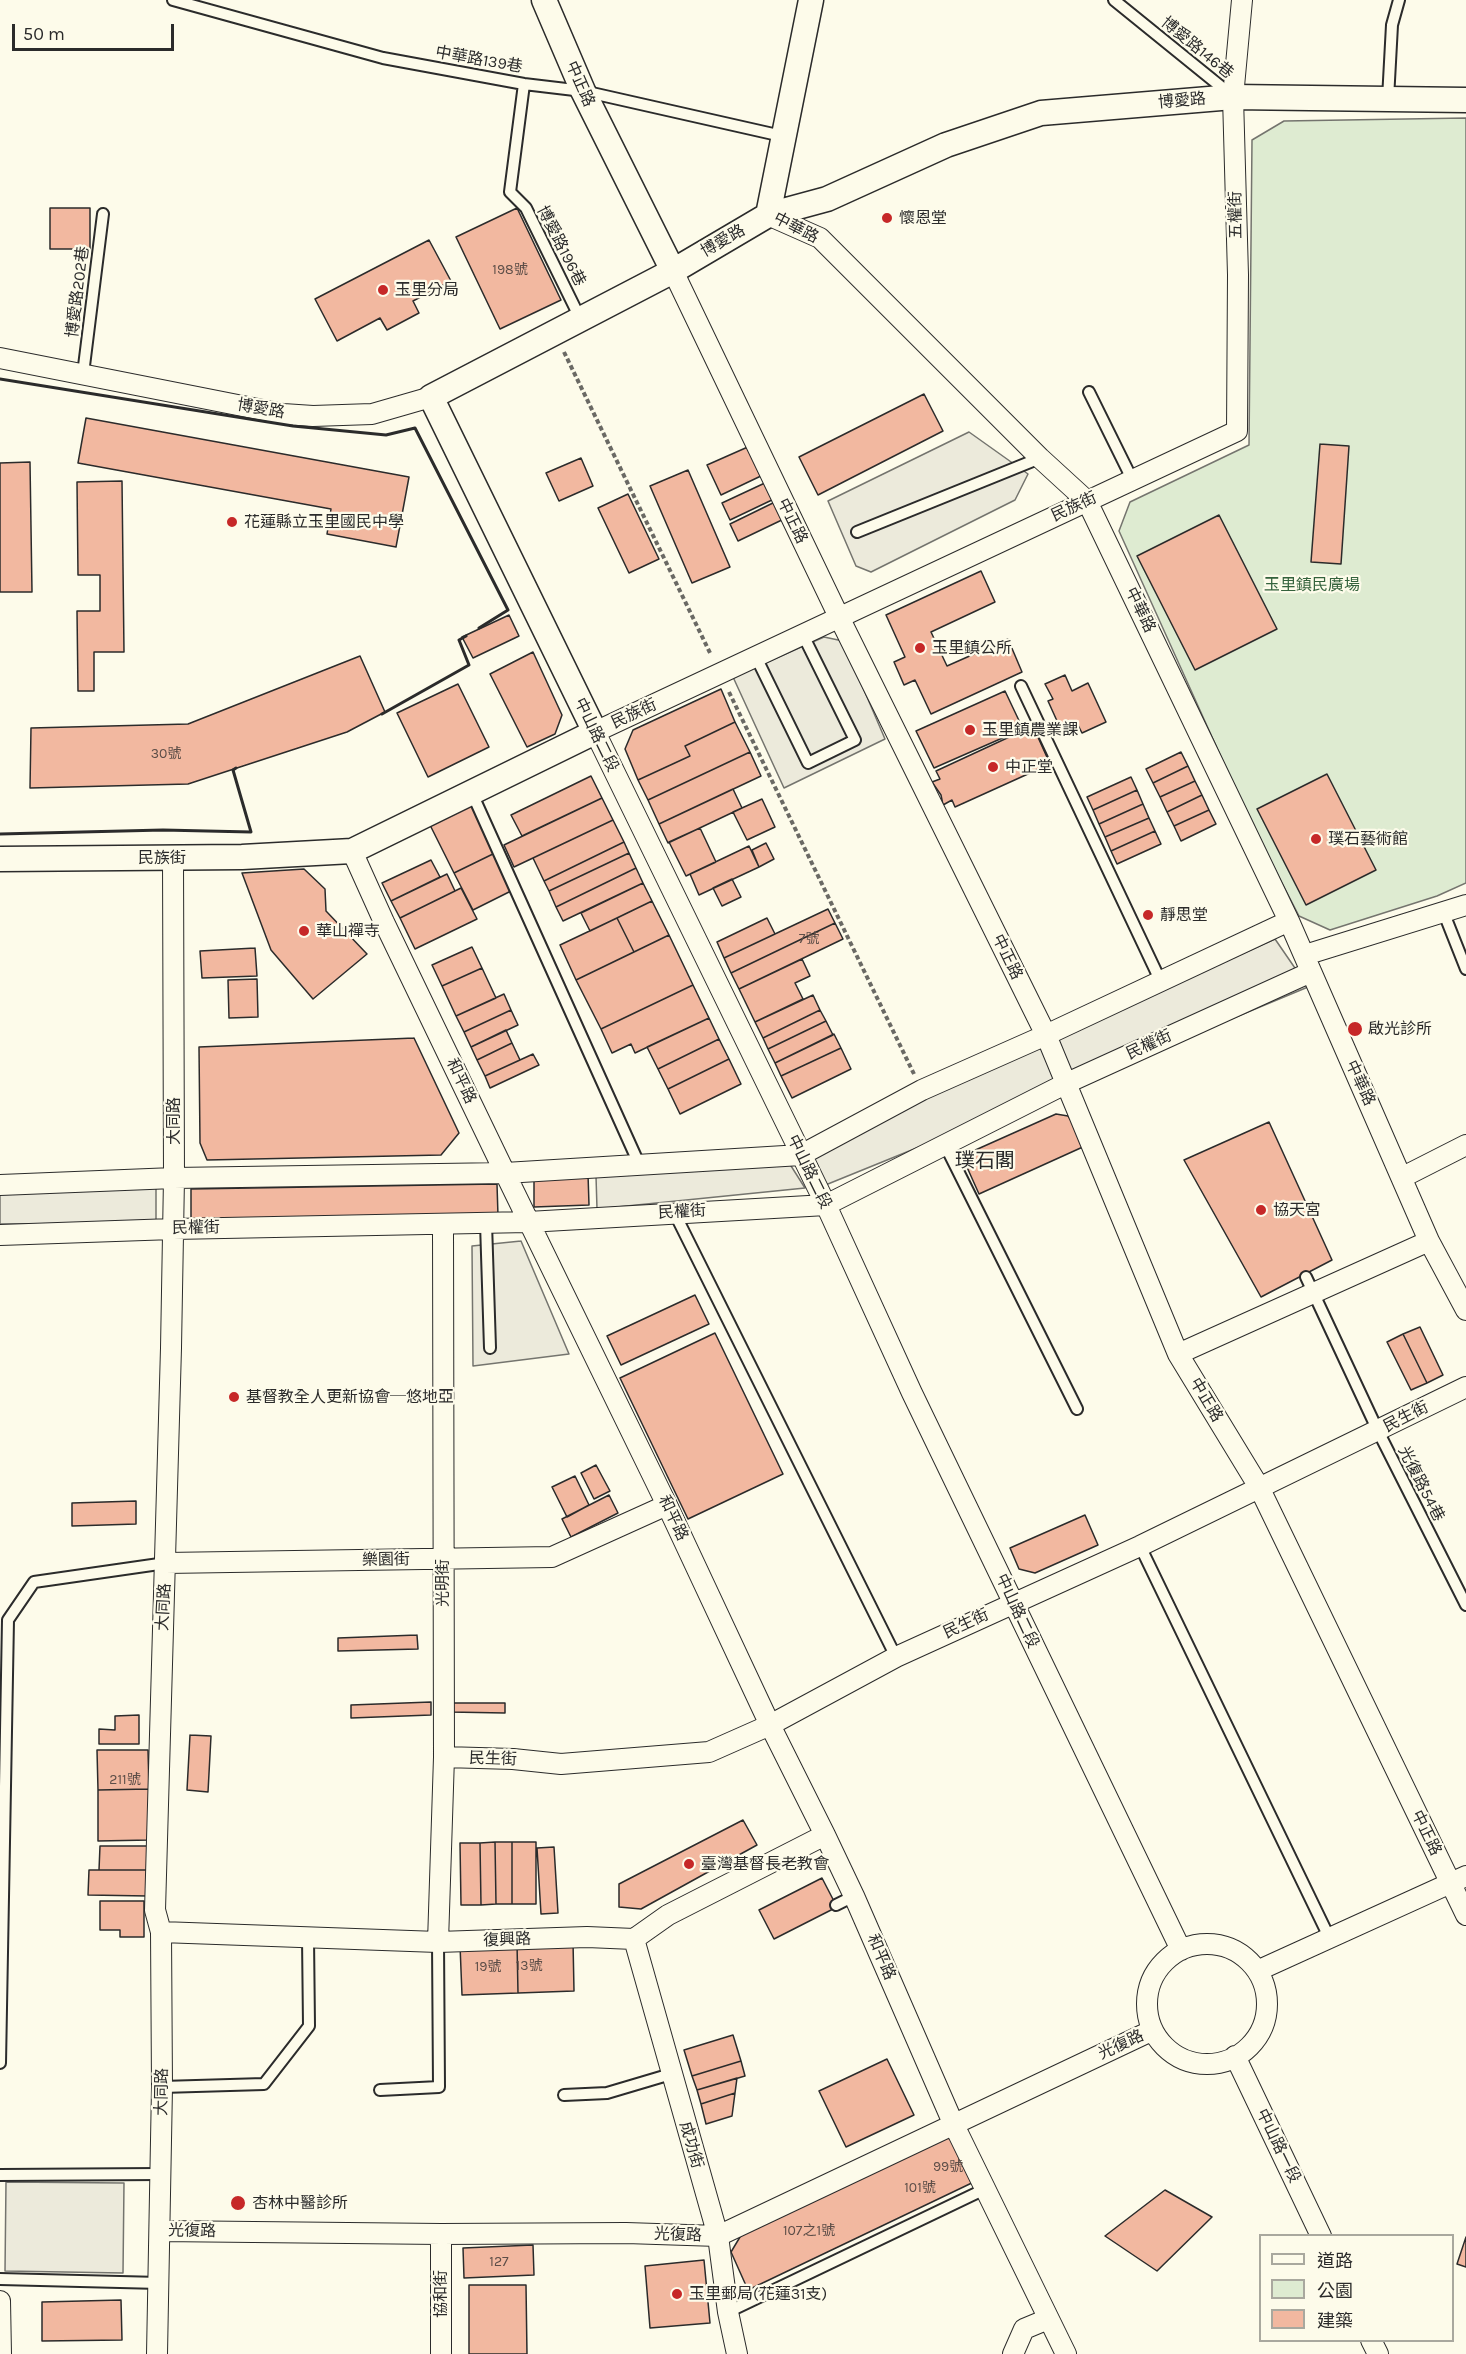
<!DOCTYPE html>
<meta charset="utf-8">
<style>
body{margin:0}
#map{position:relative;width:1466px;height:2354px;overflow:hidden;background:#fdfbea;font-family:Karla,"Noto Sans TC",sans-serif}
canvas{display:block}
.legend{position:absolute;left:1259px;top:2234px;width:195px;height:108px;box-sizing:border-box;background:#fdfbea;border:2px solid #a9a89e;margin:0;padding:8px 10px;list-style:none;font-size:18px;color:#2b2b2b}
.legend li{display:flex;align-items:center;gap:12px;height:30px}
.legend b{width:30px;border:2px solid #a9a89e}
.scale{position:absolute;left:12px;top:24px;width:162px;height:27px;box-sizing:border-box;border:3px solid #2b2b2b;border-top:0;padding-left:8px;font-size:18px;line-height:21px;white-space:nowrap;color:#2b2b2b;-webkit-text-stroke:4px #fdfbea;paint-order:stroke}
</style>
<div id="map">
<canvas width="1466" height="2354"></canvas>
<ul class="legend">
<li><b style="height:8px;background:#fdfbea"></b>道路</li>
<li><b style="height:16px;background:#deebd1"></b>公園</li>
<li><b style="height:16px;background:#f2b8a0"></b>建築</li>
</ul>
<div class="scale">50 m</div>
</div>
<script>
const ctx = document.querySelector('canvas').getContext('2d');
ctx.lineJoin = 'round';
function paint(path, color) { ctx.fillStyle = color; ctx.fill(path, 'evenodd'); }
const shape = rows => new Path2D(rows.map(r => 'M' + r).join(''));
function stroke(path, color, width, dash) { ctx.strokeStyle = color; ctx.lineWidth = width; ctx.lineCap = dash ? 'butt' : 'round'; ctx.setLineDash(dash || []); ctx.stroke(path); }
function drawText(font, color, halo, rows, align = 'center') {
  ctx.font = font + ' Karla,"Noto Sans TC",sans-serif'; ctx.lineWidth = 4.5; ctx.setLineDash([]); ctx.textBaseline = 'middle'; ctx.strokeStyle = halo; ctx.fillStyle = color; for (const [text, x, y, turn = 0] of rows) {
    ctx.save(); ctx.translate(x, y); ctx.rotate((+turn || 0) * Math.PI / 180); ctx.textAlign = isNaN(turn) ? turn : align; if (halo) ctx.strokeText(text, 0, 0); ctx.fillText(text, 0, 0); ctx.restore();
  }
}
const green = shape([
 [1466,118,1466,883,1437,896,1330,930,1299,916,1250,821,1119,531,1130,502,1249,445,1252,140,1284,121,1466,118]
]);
const parking = shape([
 [969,432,1028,474,1015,500,871,572,856,566,828,501,969,432],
 [824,637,843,641,885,739,784,788,733,677,824,637],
 [1275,939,1308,987,1077,1083,1056,1037,1275,939],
 [1044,1044,1062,1089,823,1186,805,1150,1044,1044],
 [786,1158,805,1188,597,1209,596,1176,786,1158],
 [156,1188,156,1223,0,1224,0,1189,156,1188],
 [521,1241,569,1354,473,1366,472,1246,521,1241],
 [6,2182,124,2183,123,2273,5,2271,6,2182]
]);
const building = shape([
 [50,208,90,208,90,249,50,249,50,208],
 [517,208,561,300,500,329,456,237,517,208],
 [429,240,451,281,413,301,419,313,387,330,380,318,337,341,315,299,429,240],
 [924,394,943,431,818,495,799,457,924,394],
 [86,418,409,477,396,547,327,534,331,509,78,463,86,418],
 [1320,444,1349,446,1341,564,1311,562,1320,444],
 [750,446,763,475,721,495,707,465,750,446],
 [581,458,593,486,559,501,546,473,581,458],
 [30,462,32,592,0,592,0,463,30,462],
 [688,470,730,567,692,583,650,486,688,470],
 [122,481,124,652,94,652,94,691,78,691,77,611,100,611,100,575,78,575,77,482,122,481],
 [767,482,774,499,730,520,722,503,767,482],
 [628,494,659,559,629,573,598,508,628,494],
 [777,501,786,518,738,541,730,524,777,501],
 [1219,515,1277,629,1195,670,1137,556,1219,515],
 [981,571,995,602,931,632,947,666,1008,639,1022,672,931,714,915,680,904,685,894,662,905,657,886,615,981,571],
 [509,615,519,636,473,658,462,637,509,615],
 [533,652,562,715,555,734,527,747,490,674,533,652],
 [360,656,385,712,347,732,188,784,30,788,31,728,188,724,360,656],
 [1065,675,1072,691,1088,683,1106,722,1082,733,1078,725,1062,732,1048,701,1053,699,1045,684,1065,675],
 [458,684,489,747,428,777,397,713,458,684],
 [721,689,735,722,685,746,690,756,638,780,625,749,633,730,721,689],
 [1005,691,1023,729,934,768,916,731,1005,691],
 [735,722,750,752,648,800,638,780,690,756,685,746,735,722],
 [1033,726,1050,764,955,807,952,800,943,805,941,795,932,782,940,779,936,771,1033,726],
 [750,752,761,776,659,824,648,800,750,752],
 [1181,752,1188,766,1153,783,1146,769,1181,752],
 [1188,766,1195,781,1160,797,1153,783,1188,766],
 [1327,774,1376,870,1306,905,1257,809,1327,774],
 [591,776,602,798,522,836,511,815,591,776],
 [1131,777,1137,790,1093,810,1087,797,1131,777],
 [1195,781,1202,795,1167,812,1160,797,1195,781],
 [733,789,742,808,668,843,659,824,733,789],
 [1137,790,1143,804,1099,824,1093,810,1137,790],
 [1202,795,1209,810,1174,826,1167,812,1202,795],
 [602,798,613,820,514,867,504,845,602,798],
 [762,799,775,827,747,840,733,812,762,799],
 [471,800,497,852,454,873,428,821,471,800],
 [1143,804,1149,818,1105,837,1099,824,1143,804],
 [1209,810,1216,824,1181,841,1174,826,1209,810],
 [1149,818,1155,831,1111,851,1105,837,1149,818],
 [613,820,624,842,544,881,533,858,613,820],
 [700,828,716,862,686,876,669,842,700,828],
 [1155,831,1161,844,1117,864,1111,851,1155,831],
 [624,842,629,853,549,891,544,881,624,842],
 [766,843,774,859,759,867,752,850,766,843],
 [749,846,759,867,699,895,690,874,749,846],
 [497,852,515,889,473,910,454,873,497,852],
 [629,853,636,868,556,907,549,891,629,853],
 [431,860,440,877,391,901,382,883,431,860],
 [636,868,643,883,563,921,556,907,636,868],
 [304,869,325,889,326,911,367,954,313,999,271,950,242,873,304,869],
 [447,874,455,891,400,918,391,901,447,874],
 [732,879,741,897,722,906,713,888,732,879],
 [643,883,652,901,590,931,581,913,643,883],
 [461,888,477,919,415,949,400,918,461,888],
 [652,901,669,935,634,952,617,918,652,901],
 [828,909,835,923,731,973,724,958,828,909],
 [617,918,634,952,576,980,560,945,617,918],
 [767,918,775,934,724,958,717,942,767,918],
 [835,923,843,939,739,989,731,973,835,923],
 [669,935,693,985,601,1029,576,980,669,935],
 [472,947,482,968,442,986,432,965,472,947],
 [255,948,257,976,202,978,200,951,255,948],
 [802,959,810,976,795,983,803,999,755,1022,739,989,802,959],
 [482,968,496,998,456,1016,442,986,482,968],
 [257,979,258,1017,229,1018,228,980,257,979],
 [693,985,709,1018,635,1053,631,1044,612,1053,601,1029,693,985],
 [504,994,511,1010,464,1032,456,1016,504,994],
 [813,995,820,1010,763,1038,755,1022,813,995],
 [511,1010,518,1025,471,1047,464,1032,511,1010],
 [820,1010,826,1021,768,1049,763,1038,820,1010],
 [709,1018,719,1039,658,1069,647,1047,709,1018],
 [826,1021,833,1035,775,1063,768,1049,826,1021],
 [506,1030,512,1043,477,1060,471,1047,506,1030],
 [834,1034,841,1048,781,1076,775,1063,834,1034],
 [414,1038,459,1133,441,1155,207,1160,200,1143,199,1047,414,1038],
 [719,1039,729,1059,668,1089,658,1069,719,1039],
 [512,1043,520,1060,485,1076,477,1060,512,1043],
 [841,1048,851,1069,792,1098,781,1076,841,1048],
 [533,1054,539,1065,490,1088,485,1076,533,1054],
 [729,1059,741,1084,680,1114,668,1089,729,1059],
 [1056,1114,1068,1116,1076,1127,1085,1146,979,1194,962,1156,1056,1114],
 [1269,1122,1332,1260,1261,1297,1184,1160,1269,1122],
 [588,1174,589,1205,534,1207,534,1176,588,1174],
 [497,1184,498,1216,191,1221,191,1189,497,1184],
 [695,1295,709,1324,621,1365,607,1336,695,1295],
 [1420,1327,1443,1375,1427,1383,1403,1334,1420,1327],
 [715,1333,783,1474,688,1519,620,1378,715,1333],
 [1403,1334,1427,1383,1411,1390,1387,1342,1403,1334],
 [596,1465,610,1491,594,1499,581,1473,596,1465],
 [575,1476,589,1505,567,1517,552,1487,575,1476],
 [609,1495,618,1513,571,1537,562,1519,609,1495],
 [136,1501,136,1524,72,1526,72,1503,136,1501],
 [1085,1515,1098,1545,1035,1573,1019,1569,1010,1548,1085,1515],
 [417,1635,418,1649,338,1651,338,1638,417,1635],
 [431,1702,431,1715,351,1718,351,1705,431,1702],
 [450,1703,505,1703,505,1713,449,1712,450,1703],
 [139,1715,139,1744,99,1744,99,1729,115,1730,115,1716,139,1715],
 [190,1735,211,1736,208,1792,187,1790,190,1735],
 [97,1750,148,1750,149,1789,98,1790,97,1750],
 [149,1789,150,1840,98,1841,98,1790,149,1789],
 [743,1820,757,1845,641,1909,619,1907,619,1884,743,1820],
 [495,1842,512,1842,512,1904,496,1904,495,1842],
 [495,1842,496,1904,481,1905,480,1843,495,1842],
 [512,1842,536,1842,536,1904,512,1904,512,1842],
 [460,1843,480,1843,481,1905,461,1905,460,1843],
 [100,1846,149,1846,149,1870,99,1870,100,1846],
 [554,1847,558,1913,541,1914,537,1848,554,1847],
 [89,1870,149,1870,148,1896,88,1895,89,1870],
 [822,1878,837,1907,774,1939,759,1910,822,1878],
 [100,1901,144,1901,144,1937,120,1937,120,1930,100,1930,100,1901],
 [573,1941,574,1991,518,1993,517,1943,573,1941],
 [517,1943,518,1993,462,1995,460,1945,517,1943],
 [733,2035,741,2061,692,2076,684,2050,733,2035],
 [887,2059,914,2115,846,2147,819,2091,887,2059],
 [741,2061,745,2076,697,2090,692,2076,741,2061],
 [737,2078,735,2093,701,2104,697,2090,737,2078],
 [735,2093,732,2116,706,2124,701,2104,735,2093],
 [946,2137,961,2144,978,2180,748,2290,731,2252,746,2227,946,2137],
 [1165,2190,1212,2217,1157,2271,1105,2236,1165,2190],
 [1466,2237,1466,2267,1457,2264,1466,2237],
 [533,2245,534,2275,464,2278,463,2248,533,2245],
 [704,2260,710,2323,650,2328,645,2266,704,2260],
 [469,2285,526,2285,527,2354,469,2354,469,2285],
 [121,2300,122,2340,42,2341,42,2302,121,2300]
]);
const path = shape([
 [564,352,711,655],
 [729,692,914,1074]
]);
const service = shape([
 [173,0,383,58,524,84,583,91,782,136],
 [1114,0,1230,94],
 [524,84,510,192,526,208,580,318],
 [1388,99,1392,25,1399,0],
 [83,374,103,214],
 [1089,392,1132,479],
 [857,532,1040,458],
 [756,657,808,763,855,740,803,635],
 [1021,686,1161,982],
 [471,791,640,1166],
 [1443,911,1466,969],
 [945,1145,1077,1409],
 [674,1212,896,1657],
 [486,1223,490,1348],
 [1306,1277,1378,1431,1466,1605],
 [1140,1546,1330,1939],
 [836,1905,854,1896],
 [0,2063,8,1620,34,1582,166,1563],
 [162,2087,264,2084,309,2026,308,1938],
 [380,2090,439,2087,438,1942],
 [564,2095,607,2093,671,2074],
 [0,2175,160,2174],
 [0,2279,160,2283],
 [728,2312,985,2189]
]);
const minor = shape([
 [768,215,820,238,1040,458,1087,501,1289,921,1429,1241,1466,1310],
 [673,271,839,617,1046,1035,1178,1354,1259,1487,1466,1915],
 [0,358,283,414,313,416,372,414,431,397],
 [352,851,384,922,505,1173,667,1505,770,1725,825,1835,854,1896,953,2123,1066,2354],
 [1305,955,1466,905],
 [1403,1177,1466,1145],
 [0,1185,174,1178,505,1173,801,1155,922,1090,1046,1035,1289,921],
 [0,1235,173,1229,528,1222,826,1205,1067,1083,1311,972],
 [1178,1354,1429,1241],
 [166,1563,552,1557,667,1505],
 [444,1757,513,1759,561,1764,709,1752,770,1725,896,1657,1140,1546,1466,1387],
 [161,1932,438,1942,587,1937,634,1939,668,1915,825,1835],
 [634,1939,718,2236,728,2312,737,2354],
 [438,1942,444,1757,443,1224],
 '1147 2004a60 60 0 1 1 120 0a60 60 0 1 1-120 0Z',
 [1181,1950,912,1393,826,1205,595,732,1237,431,1238,275,1233,97,1242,0],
 [1257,1971,1466,1876],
 [1235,2056,1321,2236],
 [160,2231,441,2234,626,2233,718,2236,1151,2031],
 [441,2234,441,2354],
 [0,2301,1,2354],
 [1371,2340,1378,2354],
 [157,2354,162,2087,161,1932,155,1910,171,1348,174,1178,173,858],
 [1013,2354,1024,2329,1048,2319]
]);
const tertiary = shape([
 [544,0,583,91,673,271],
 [768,215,811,0],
 [0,859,242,857,352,851,595,732,431,397,673,271,768,215,827,199,946,145,1041,113,1233,97,1466,100]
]);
const wall = shape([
 [0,379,293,426,386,435,415,428,508,610,479,628],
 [382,714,469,665,459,640,466,636],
 [0,834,163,830,251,832,233,770,236,768]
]);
const markers = [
 [887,218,6,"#c62828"],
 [383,290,6,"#c62828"],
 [232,522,6,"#c62828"],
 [920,648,6,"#c62828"],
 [970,730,6,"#c62828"],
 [993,767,6,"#c62828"],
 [1316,839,6,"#c62828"],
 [1148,915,6,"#c62828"],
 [304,931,6,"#c62828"],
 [1355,1029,8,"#c62828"],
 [1261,1210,6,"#c62828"],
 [234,1397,6,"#c62828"],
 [689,1864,6,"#c62828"],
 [238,2203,8,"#c62828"],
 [677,2294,6,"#c62828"]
];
const numberNames = [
 ["198號",510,270],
 ["30號",166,754],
 ["7號",809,939],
 ["211號",125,1780],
 ["13號",529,1966],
 ["19號",488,1967],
 ["99號",948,2167],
 ["101號",920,2188],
 ["107之1號",809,2231],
 ["127",499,2262]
];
const streetNames = [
 ["博愛路146巷",1197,48,39],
 ["中華路139巷",479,60,10],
 ["中正路",580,84,66],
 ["博愛路",1182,101,-5],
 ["五權街",1236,215,-91],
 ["中華路",796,228,27],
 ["博愛路",723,241,-30],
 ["博愛路196巷",561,246,63],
 ["博愛路202巷",78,292,-83],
 ["博愛路",261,409,10],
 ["民族街",1074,507,-25],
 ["中正路",792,521,64],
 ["中華路",1140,610,64],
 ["民族街",634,714,-25],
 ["中山路二段",596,735,64],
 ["民族街",162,858],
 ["中正路",1007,957,64],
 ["民權街",1149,1045,-25],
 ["和平路",461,1081,65],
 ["中華路",1360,1083,65],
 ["大同路",174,1121,-90],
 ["中山路二段",809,1172,64],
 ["民權街",682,1212,-3],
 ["民權街",196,1228,-1],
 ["中正路",1206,1400,59],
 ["民生街",1406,1417,-27],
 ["光復路54巷",1421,1484,63],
 ["和平路",673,1518,65],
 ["樂園街",386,1560,-1],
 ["光明街",443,1583,-90],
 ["大同路",164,1607,-87],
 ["中山路二段",1017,1611,65],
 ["民生街",966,1624,-25],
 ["民生街",493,1759,2],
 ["中正路",1426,1833,64],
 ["復興路",507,1940,-2],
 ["和平路",881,1957,67],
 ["光復路",1121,2045,-25],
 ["大同路",162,2092,-89],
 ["成功街",691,2145,74],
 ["中山路一段",1278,2146,64],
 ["光復路",192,2231,1],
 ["光復路",678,2235,2],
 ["協和街",441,2294,-90]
];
const poiNames = [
 ["懷恩堂",899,218],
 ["玉里分局",395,290],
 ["花蓮縣立玉里國民中學",244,522],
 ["玉里鎮公所",932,648],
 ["玉里鎮農業課",982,730],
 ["中正堂",1005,767],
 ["璞石藝術館",1328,839],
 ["靜思堂",1160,915],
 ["華山禪寺",316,931],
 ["啟光診所",1368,1029],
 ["協天宮",1273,1210],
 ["基督教全人更新協會─悠地亞",246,1397],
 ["臺灣基督長老教會",701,1864],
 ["杏林中醫診所",252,2203],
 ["玉里郵局(花蓮31支)",689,2294]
];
const parkNames = [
 ["玉里鎮民廣場",1312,585]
];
const quarterNames = [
 ["璞石閣",985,1161]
];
paint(green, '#deebd1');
stroke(green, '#74746e', 1.5);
paint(parking, '#eceadb');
stroke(parking, '#74746e', 1.5);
paint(building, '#f2b8a0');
stroke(building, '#2b2b2b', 1.5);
stroke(service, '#2b2b2b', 14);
stroke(minor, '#2b2b2b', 22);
stroke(tertiary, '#2b2b2b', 27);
stroke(path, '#6a6964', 4, [4.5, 3]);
stroke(service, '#fdfbea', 10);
stroke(minor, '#fdfbea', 20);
stroke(tertiary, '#fdfbea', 24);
stroke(wall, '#2b2b2b', 3);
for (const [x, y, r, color] of markers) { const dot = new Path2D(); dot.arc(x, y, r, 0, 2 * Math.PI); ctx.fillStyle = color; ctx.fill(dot); stroke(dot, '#fdfbea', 2); }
drawText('14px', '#5d4e48', null, numberNames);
drawText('16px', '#2b2b2b', '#fdfbea', streetNames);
drawText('16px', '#2b2b2b', '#fdfbea', poiNames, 'left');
drawText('16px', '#34623c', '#fdfbea', parkNames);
drawText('20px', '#2b2b2b', '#fdfbea', quarterNames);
</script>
